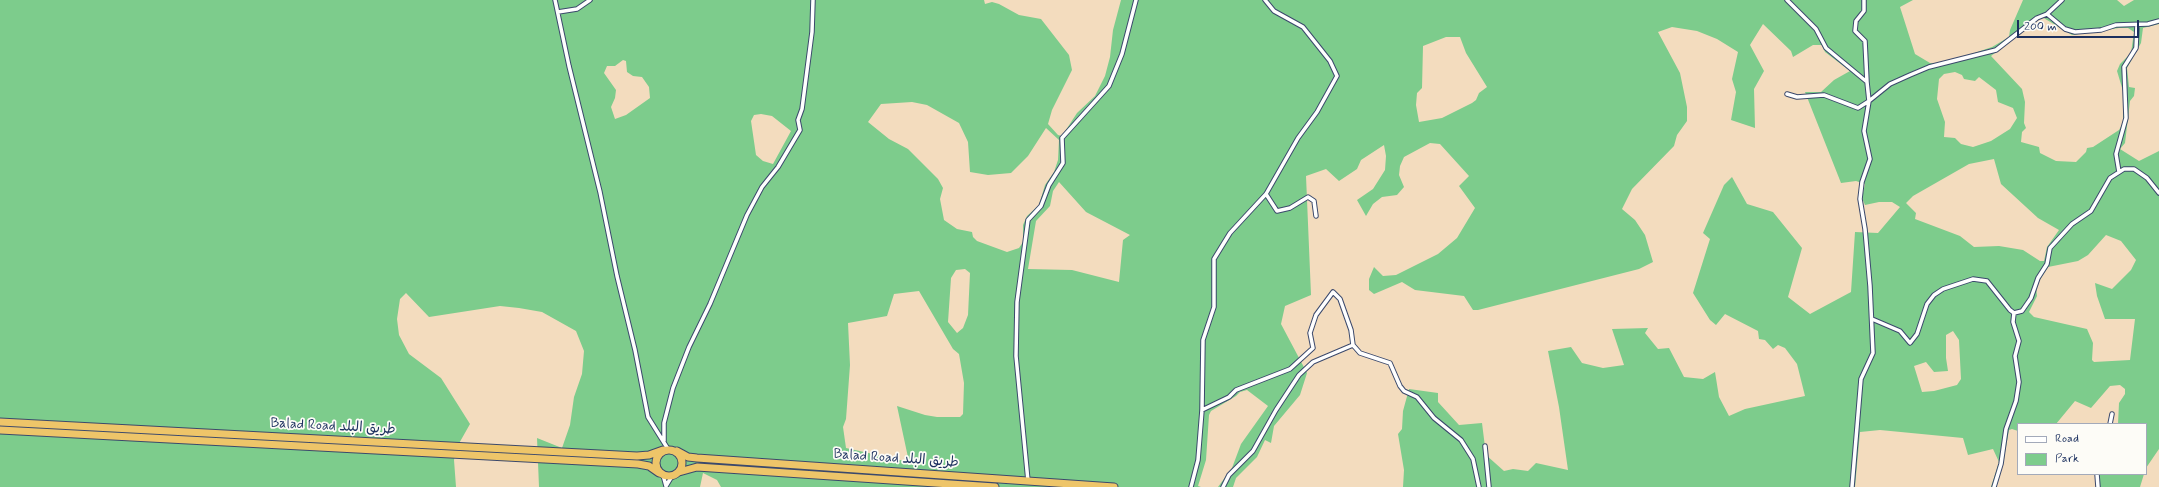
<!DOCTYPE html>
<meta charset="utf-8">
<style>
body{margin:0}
#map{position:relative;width:2159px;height:487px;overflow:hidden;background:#f3dcbe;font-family:Mynerve,sans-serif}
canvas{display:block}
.legend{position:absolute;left:2017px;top:423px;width:130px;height:52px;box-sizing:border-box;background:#fdfcf7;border:1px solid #a3aaba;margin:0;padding:5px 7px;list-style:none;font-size:12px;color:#1b2f5e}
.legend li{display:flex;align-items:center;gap:8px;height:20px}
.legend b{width:20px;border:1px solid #a3aaba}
.scale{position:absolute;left:2017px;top:20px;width:122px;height:18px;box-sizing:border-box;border:2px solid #1b2f5e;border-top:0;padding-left:5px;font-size:12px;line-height:14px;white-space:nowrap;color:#1b2f5e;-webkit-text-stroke:3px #fdfcf7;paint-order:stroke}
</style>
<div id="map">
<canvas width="2159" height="487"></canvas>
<ul class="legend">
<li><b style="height:5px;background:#fff"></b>Road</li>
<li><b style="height:11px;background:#7dcc8c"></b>Park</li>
</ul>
<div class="scale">200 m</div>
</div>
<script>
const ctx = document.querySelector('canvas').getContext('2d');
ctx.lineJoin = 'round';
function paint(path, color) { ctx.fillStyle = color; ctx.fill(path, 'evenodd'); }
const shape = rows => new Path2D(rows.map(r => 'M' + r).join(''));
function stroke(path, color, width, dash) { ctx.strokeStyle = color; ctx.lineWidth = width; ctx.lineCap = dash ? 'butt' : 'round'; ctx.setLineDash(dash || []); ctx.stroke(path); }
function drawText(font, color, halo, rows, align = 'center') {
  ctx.font = font + ' Mynerve,"Playpen Sans Arabic",sans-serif'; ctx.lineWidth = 3.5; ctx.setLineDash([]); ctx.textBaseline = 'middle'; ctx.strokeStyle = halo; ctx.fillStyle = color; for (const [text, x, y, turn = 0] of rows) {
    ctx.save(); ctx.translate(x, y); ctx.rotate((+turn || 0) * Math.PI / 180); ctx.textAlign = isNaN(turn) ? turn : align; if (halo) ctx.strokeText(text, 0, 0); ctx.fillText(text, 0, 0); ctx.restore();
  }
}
const green = shape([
 [0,0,984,0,985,4,992,2,999,4,1019,15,1041,19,1069,55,1072,70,1052,110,1048,124,1058,135,1062,136,1077,113,1095,96,1105,76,1110,57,1113,30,1121,0,1913,0,1900,7,1915,54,1930,63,1942,64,1992,47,2009,37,2010,30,2023,0,2117,0,2124,6,2134,0,2159,0,2159,24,2143,28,2141,43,2127,68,2129,87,2135,88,2134,96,2130,101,2125,143,2120,149,2139,161,2159,151,2159,449,2146,468,2146,424,2118,424,2119,403,2125,394,2125,389,2120,385,2110,386,2091,408,2075,401,2056,424,2018,424,2018,431,2012,429,2009,430,2003,464,1996,487,1991,487,1999,462,1993,449,1968,455,1963,438,1880,430,1860,432,1855,487,1403,487,1404,470,1398,434,1402,429,1403,411,1409,389,1438,393,1438,402,1459,425,1482,423,1486,455,1504,471,1513,469,1528,471,1536,463,1568,470,1559,407,1548,351,1571,347,1582,363,1603,368,1624,365,1612,329,1648,328,1645,333,1658,349,1669,348,1684,377,1703,379,1715,372,1719,397,1729,416,1745,409,1805,396,1797,364,1785,348,1778,345,1773,349,1765,340,1759,339,1758,331,1725,314,1716,325,1710,320,1693,293,1710,239,1703,233,1724,185,1732,177,1747,204,1773,212,1802,248,1788,297,1810,314,1851,292,1855,232,1878,233,1900,207,1892,202,1879,202,1865,205,1862,198,1865,184,1856,181,1841,183,1805,92,1821,92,1834,80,1850,71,1825,52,1822,45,1813,45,1793,57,1791,51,1763,24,1750,45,1764,71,1754,89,1755,128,1731,120,1736,92,1732,79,1738,52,1717,39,1697,31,1672,27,1658,32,1680,73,1687,107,1687,121,1677,135,1674,146,1632,189,1622,209,1635,220,1645,235,1653,262,1639,269,1478,310,1473,310,1464,296,1415,290,1402,282,1374,294,1369,290,1369,279,1374,267,1383,276,1396,275,1438,254,1457,238,1475,208,1459,186,1469,176,1440,144,1430,143,1404,157,1400,166,1399,175,1404,187,1397,195,1382,197,1373,204,1366,216,1357,200,1373,189,1385,170,1386,156,1384,145,1361,160,1357,169,1339,181,1326,169,1306,176,1311,295,1285,306,1281,324,1307,373,1300,395,1274,426,1271,443,1265,440,1257,457,1236,478,1233,487,1218,487,1232,468,1241,444,1268,406,1247,390,1240,392,1236,396,1211,411,1209,415,1206,460,1198,486,1201,487,721,487,717,480,703,473,700,487,539,487,537,438,562,448,570,425,574,397,582,374,584,351,576,331,542,312,519,308,500,306,429,317,406,293,400,299,397,319,399,335,409,354,441,378,470,424,457,447,454,460,456,487,0,487],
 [2042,17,2072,35,2119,28,2128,28,2134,32,2131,53,2120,64,2117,71,2123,91,2123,123,2119,130,2093,147,2087,148,2086,152,2076,162,2056,161,2040,153,2039,147,2021,142,2022,132,2026,128,2024,123,2025,102,2022,89,1991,56],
 [1446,37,1460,37,1466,53,1487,87,1479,93,1476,100,1472,103,1442,118,1419,122,1416,105,1417,93,1422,88,1423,46],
 [623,60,626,61,627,72,633,76,642,77,649,87,650,98,626,115,615,119,611,107,615,98,616,90,604,73,607,66,615,66],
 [1955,72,1962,75,1964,79,1975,81,1979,77,1996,90,1998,102,2013,108,2017,118,2010,129,1991,141,1973,147,1961,144,1955,138,1944,137,1945,122,1937,99,1939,79,1944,74],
 [912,102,927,105,959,123,968,142,970,172,988,175,1011,173,1028,156,1046,128,1059,140,1058,160,1054,172,1045,185,1039,205,1027,216,1023,225,1023,242,1019,248,1007,252,977,241,973,237,972,232,957,229,944,220,940,199,943,188,938,179,908,149,889,139,868,122,881,104],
 [761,114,772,116,791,131,773,164,763,161,756,155,751,121,754,115],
 [1994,159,2001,184,2038,218,2059,230,2047,247,2044,261,2040,261,2023,250,1999,246,1974,247,1960,236,1915,219,1916,213,1906,203,1913,196,1969,164],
 [1059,182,1086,212,1130,235,1123,240,1119,282,1072,270,1028,269,1036,221,1050,206,1053,191],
 [2106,235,2121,241,2136,260,2131,270,2112,289,2095,283,2097,296,2105,319,2135,319,2130,360,2094,362,2092,360,2093,343,2087,329,2034,317,2029,312,2037,296,2036,286,2048,267,2078,261,2088,255],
 [965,269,970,273,968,315,963,328,957,333,948,322,951,278,956,270],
 [919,291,953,349,959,354,964,383,963,414,960,417,937,417,925,415,897,406,909,462,846,448,843,427,846,419,850,365,848,323,887,316,894,294],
 [1953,331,1959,340,1961,379,1957,385,1934,391,1922,392,1914,366,1926,362,1934,372,1948,371,1946,358,1946,335],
 [2095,474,2144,474,2140,487,2096,487]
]);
const street = shape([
 [555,0,569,66,600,192,617,276,635,350,648,417,668,449],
 [1787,0,1816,29,1826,48,1867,82,1869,101,1864,131,1870,159,1862,182,1860,199,1865,229,1870,286,1873,353,1861,379,1852,487],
 [1864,0,1864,11,1856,21,1855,31,1865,41,1867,82],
 [558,12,577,9,590,0],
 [2047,14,2065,29,2075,32,2101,30,2116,25,2148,24,2159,21],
 [1787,94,1797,97,1824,95,1858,108,1869,101,1890,84,1910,75,1929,67,1996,50,2037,18,2047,14,2062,0],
 [2119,172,2116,154,2126,118,2124,67,2136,48,2137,25],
 [1266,194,1277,211,1290,208,1308,197,1314,201,1316,216],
 [1872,319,1900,331,1910,343,1917,334,1927,304,1934,295,1943,289,1973,279,1987,281,2010,310,2014,313,2022,311,2031,298,2038,278,2047,264,2050,248,2072,224,2091,211,2110,178,2124,169,2134,169,2147,178,2159,193],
 [1202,410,1229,397,1236,390,1290,369,1313,348,1310,333,1316,315,1333,292,1340,299,1351,330,1353,345],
 [2110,424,2112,414],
 [664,441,664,423,673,388,689,347,710,304,747,215,762,187,778,167,800,130,798,120,802,109,812,32,813,0],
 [1485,446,1489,487],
 [2097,474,2098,487],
 [663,475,666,486,672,476],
 [1028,481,1016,356,1017,302,1028,220,1041,206,1049,185,1063,163,1062,138,1109,86,1122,54,1136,0],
 [1191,487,1198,460,1202,410,1203,340,1214,307,1214,259,1230,233,1266,194,1298,138,1317,112,1337,76,1330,61,1303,27,1274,11,1265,0],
 [1223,487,1229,475,1253,451,1276,410,1299,375,1313,362,1353,345,1360,353,1390,363,1400,386,1404,391,1417,397,1434,418,1461,440,1473,459,1479,487],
 [1994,487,2001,464,2006,429,2016,401,2019,382,2015,356,2019,341,2013,322,2014,313]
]);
const highway = shape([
 [0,422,637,456,649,455,663,450],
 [0,430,638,464,649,466,659,473],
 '656 463a13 13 0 1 1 26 0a13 13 0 1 1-26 0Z',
 [677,451,688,457,697,458,1114,487],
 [679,472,697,467,995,487]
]);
const streetNames = [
 ["Balad Road طريق البلد",333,427,3],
 ["Balad Road طريق البلد",896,459,4]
];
paint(green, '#7dcc8c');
stroke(street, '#3b496c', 5.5);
stroke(highway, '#3b496c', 9);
stroke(street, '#fff', 3.5);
stroke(highway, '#eec569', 7);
drawText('14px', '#1b2f5e', '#fdfcf7', streetNames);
</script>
